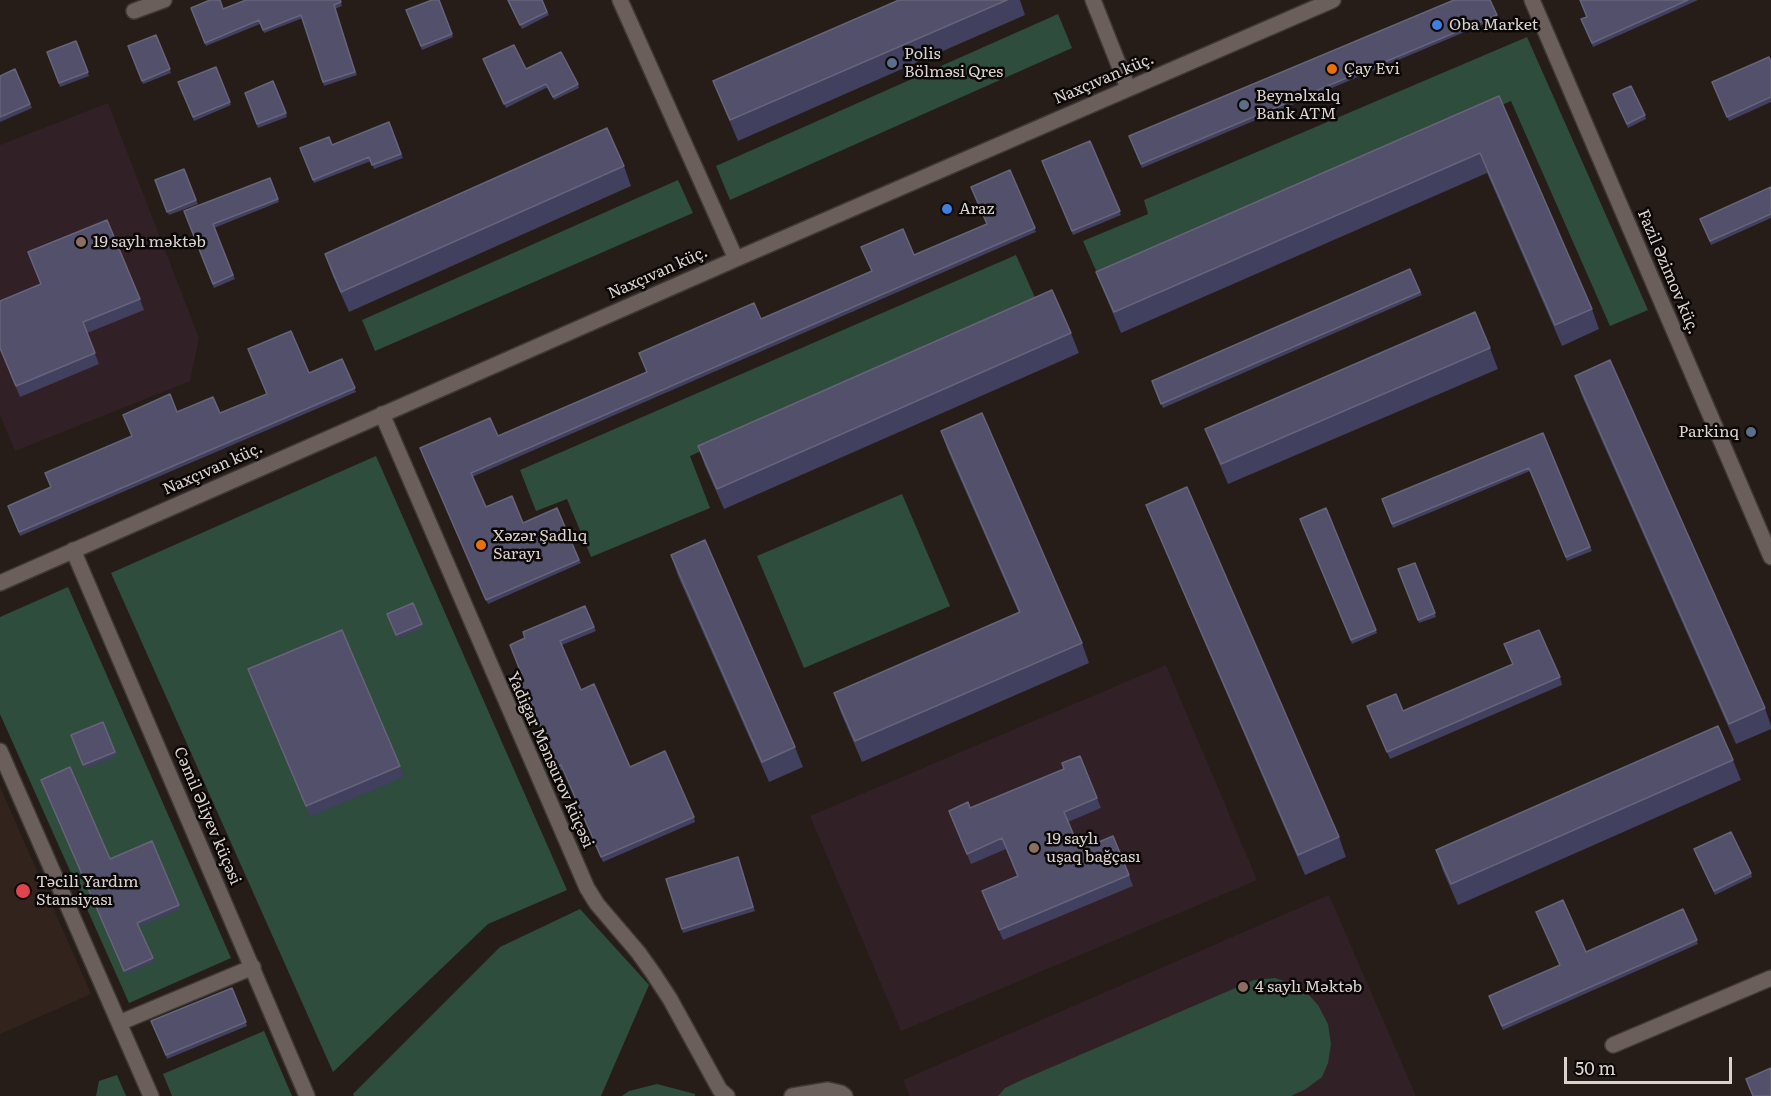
<!DOCTYPE html>
<meta charset="utf-8">
<style>
body{margin:0}
#map{position:relative;width:1771px;height:1096px;overflow:hidden;background:#261d19;font-family:Literata,serif}
canvas{display:block}
.scale{position:absolute;left:1564px;top:1057px;width:168px;height:27px;box-sizing:border-box;border:3px solid #d9d2cf;border-top:0;padding-left:8px;font-size:18px;line-height:21px;white-space:nowrap;color:#d9d2cf;-webkit-text-stroke:4px #0c0807;paint-order:stroke}
</style>
<div id="map">
<canvas width="1771" height="1096"></canvas>
<div class="scale">50 m</div>
</div>
<script>
const ctx = document.querySelector('canvas').getContext('2d');
ctx.lineJoin = 'round';
function paint(path, color) { ctx.fillStyle = color; ctx.fill(path, 'evenodd'); }
const shape = rows => new Path2D(rows.map(r => 'M' + r).join(''));
function stroke(path, color, width, dash) { ctx.strokeStyle = color; ctx.lineWidth = width; ctx.lineCap = dash ? 'butt' : 'round'; ctx.setLineDash(dash || []); ctx.stroke(path); }
function drawText(font, color, halo, rows, align = 'center') {
  ctx.font = font + ' Literata,serif'; ctx.lineWidth = 5; ctx.setLineDash([]); ctx.textBaseline = 'middle'; ctx.strokeStyle = halo; ctx.fillStyle = color; for (const [text, x, y, turn = 0] of rows) {
    ctx.save(); ctx.translate(x, y); ctx.rotate((+turn || 0) * Math.PI / 180); ctx.textAlign = isNaN(turn) ? turn : align; if (halo) ctx.strokeText(text, 0, 0); ctx.fillText(text, 0, 0); ctx.restore();
  }
}
const built = shape([
 [0,787,91,994,0,1034]
]);
const education = shape([
 [108,103,199,338,190,381,15,451,0,415,0,145],
 [1166,665,1257,880,901,1031,810,816],
 [1329,895,1416,1096,910,1096,903,1080]
]);
const green = shape([
 [1058,14,1072,48,730,200,716,166],
 [1527,37,1648,310,1610,326,1511,101,1100,280,1083,241,1148,214,1144,200],
 [678,180,693,213,375,351,362,320],
 [1016,255,1037,302,690,456,710,508,591,557,567,499,536,511,520,470],
 [376,456,567,890,488,924,333,1072,111,573],
 [902,494,950,606,804,668,757,556],
 [68,587,231,958,129,1003,0,714,0,617],
 [580,909,649,985,601,1096,354,1096,353,1094,500,947],
 [1275,978,1294,984,1307,993,1318,1005,1328,1024,1331,1044,1328,1063,1322,1077,1306,1089,1291,1096,998,1096,1005,1088,1024,1079,1254,980],
 [264,1031,292,1096,172,1096,163,1074],
 [117,1075,126,1096,96,1096,99,1081],
 [657,1084,695,1094,695,1096,622,1096,629,1091]
]);
const minor = shape([
 [620,0,736,259],
 [1093,0,1128,88],
 [1532,0,1771,557],
 [134,11,164,0],
 [382,414,587,888,597,904,638,952,653,973,670,999,720,1090,727,1096],
 [73,550,307,1096],
 [0,583,736,259,1333,0],
 [0,751,151,1096],
 [119,1023,253,967],
 [1613,1045,1771,978],
 [792,1096,828,1090,841,1093,845,1096]
]);
const wall = shape([
 [340,0,342,6,335,9,357,75,324,86,303,18,264,33,260,24,206,46,191,8,223,9],
 [439,0,453,37,422,50,406,10],
 [507,0,542,0,549,15,522,29],
 [899,0,1020,0,1025,15,738,141,721,101,713,81],
 [1580,0,1698,0,1593,47,1581,19,1587,17],
 [1497,15,1498,18,1142,168,1129,136],
 [156,35,171,73,143,84,128,46],
 [76,41,89,76,60,87,47,52],
 [1771,62,1771,102,1729,121,1712,82],
 [485,63,526,69,578,84,579,88,554,100,548,87,506,108],
 [216,67,231,105,194,121,178,83],
 [15,69,32,108,0,122,0,76],
 [245,93,286,113,287,117,258,128],
 [1499,96,1592,309,1599,329,1562,346,1487,173,1121,333,1104,292,1096,272],
 [1614,98,1645,115,1646,119,1628,128],
 [389,122,403,158,374,169,371,161,314,183,300,148,332,145],
 [1090,141,1121,215,1073,235,1042,161],
 [624,166,631,186,349,312,332,274,325,254],
 [184,169,198,204,169,215,155,180],
 [1010,170,1036,232,472,477,486,507,523,523,557,508,581,563,488,604,420,448,498,436,647,372,761,319,987,224],
 [270,178,279,202,214,228,235,279,214,288,185,215],
 [1771,187,1771,218,1711,245,1700,219],
 [28,252,140,299,144,310,87,333,99,364,20,397,0,349,0,301,41,284],
 [1410,269,1422,295,1163,408,1152,381],
 [1071,333,1079,353,724,509,705,466,698,446],
 [1490,348,1498,369,1228,484,1213,449,1205,429],
 [342,359,356,392,20,536,8,506,51,487,177,412,220,413,267,394,309,373],
 [1575,376,1765,708,1771,726,1771,729,1736,744,1582,396],
 [941,431,1082,643,1089,663,862,762,841,713,834,693,1019,613,948,451],
 [1543,433,1592,551,1567,561,1530,471,1393,528,1382,499],
 [1146,505,1339,837,1346,857,1305,875,1154,525],
 [1326,508,1377,633,1352,644,1300,519],
 [671,555,795,747,803,767,769,782,678,576],
 [1415,563,1436,617,1419,623,1398,569],
 [413,603,423,628,397,639,387,614],
 [585,606,596,631,562,645,581,690,630,767,694,817,695,822,603,862,563,770,558,772,530,699,528,700,517,675,521,673,525,638],
 [1504,644,1560,677,1562,685,1390,759,1367,706,1403,711,1512,664],
 [248,669,400,766,404,777,310,817],
 [103,722,117,756,85,769,71,735],
 [1733,760,1741,780,1458,905,1443,871,1436,850],
 [41,780,110,859,152,841,181,909,139,927,154,962,125,974],
 [1097,798,1101,808,1068,822,1080,850,1129,875,1133,886,1003,940,982,891,1017,876,1006,849,971,864,949,811,970,808],
 [1695,853,1751,873,1752,877,1715,895],
 [738,857,755,911,683,933,682,929],
 [1683,909,1698,944,1503,1030,1489,996,1560,965,1586,952],
 [232,988,247,1026,167,1059,151,1021]
]);
const building = shape([
 [210,0,220,0,223,9,246,0,340,0,341,2,334,5,355,72,323,82,301,15,263,30,259,20,205,43,191,8,210,0],
 [432,0,439,0,452,34,421,46,406,10,432,0],
 [508,0,542,0,547,12,520,25,508,0],
 [899,0,1007,0,730,120,713,81,899,0],
 [1454,0,1490,0,1497,15,1141,164,1129,136,1454,0],
 [1580,0,1688,0,1592,43,1581,19,1587,17,1580,0],
 [156,35,170,69,142,81,128,46,156,35],
 [76,41,88,72,59,83,47,52,76,41],
 [514,45,526,69,561,52,578,84,553,97,546,84,504,104,483,59,514,45],
 [1769,57,1771,62,1771,97,1727,117,1712,82,1769,57],
 [216,67,230,102,193,117,178,82,216,67],
 [15,69,30,104,0,117,0,76,15,69],
 [273,81,286,113,257,124,245,93,273,81],
 [1631,86,1645,115,1627,124,1613,94,1631,86],
 [1499,96,1592,309,1555,325,1480,153,1114,312,1096,272,1499,96],
 [389,122,401,154,372,165,369,157,313,180,300,148,329,137,332,145,389,122],
 [607,128,624,166,341,292,325,254,607,128],
 [1090,141,1120,211,1072,231,1042,161,1090,141],
 [184,169,196,200,167,212,155,180,184,169],
 [1010,170,1035,228,471,473,486,507,512,496,523,523,557,508,579,560,486,600,420,448,490,418,498,436,647,372,639,353,754,303,761,319,872,271,861,247,903,229,914,255,987,224,971,187,1010,170],
 [270,178,278,199,213,224,233,275,213,284,184,211,270,178],
 [1771,187,1771,214,1710,241,1700,219,1771,187],
 [107,220,140,299,83,322,95,353,16,386,0,348,0,301,41,284,28,252,107,220],
 [1410,269,1420,292,1161,404,1152,381,1410,269],
 [1052,290,1071,333,717,489,698,446,1052,290],
 [1475,312,1490,348,1221,464,1205,429,1475,312],
 [291,331,309,373,342,359,355,388,19,532,8,506,51,487,45,473,132,436,123,415,170,394,177,412,213,397,220,413,267,394,248,349,291,331],
 [1610,360,1765,708,1729,724,1575,376,1610,360],
 [982,413,1082,643,855,741,834,693,1020,612,941,431,982,413],
 [1543,433,1590,547,1566,557,1529,468,1392,524,1382,499,1543,433],
 [1187,487,1339,837,1298,855,1146,505,1187,487],
 [1326,508,1376,630,1351,640,1300,519,1326,508],
 [705,540,795,747,762,762,671,555,705,540],
 [1415,563,1435,613,1418,620,1398,569,1415,563],
 [413,603,422,624,396,635,387,614,413,603],
 [585,606,594,627,560,641,581,690,594,684,630,767,665,751,694,817,601,857,561,765,556,767,528,694,526,695,517,675,521,673,510,645,525,638,523,632,585,606],
 [342,630,400,766,306,806,248,669,342,630],
 [1539,630,1560,677,1387,752,1367,706,1396,694,1403,711,1513,664,1504,644,1539,630],
 [103,722,115,752,83,765,71,735,103,722],
 [1718,726,1733,760,1451,884,1436,850,1718,726],
 [1080,756,1097,798,1064,812,1080,850,1113,836,1129,875,999,930,982,891,1018,876,1002,838,967,854,949,811,968,802,970,808,1064,769,1062,763,1080,756],
 [70,767,110,859,152,841,179,905,137,923,153,958,124,971,41,780,70,767],
 [1731,832,1751,873,1714,891,1694,849,1731,832],
 [738,857,753,907,682,929,666,879,738,857],
 [1563,900,1586,952,1683,909,1697,940,1502,1026,1489,996,1560,965,1536,912,1563,900],
 [232,988,246,1022,166,1055,151,1021,232,988],
 [1771,1068,1771,1096,1753,1096,1746,1079,1771,1068]
]);
const markers = [
 [1437,25,6,"#3f7fe0"],
 [892,63,6,"#5c6f8a"],
 [1332,69,6,"#e8710a"],
 [1244,105,6,"#5c6f8a"],
 [947,209,6,"#3f7fe0"],
 [81,242,6,"#8d6e63"],
 [1751,432,6,"#5c6f8a"],
 [481,545,6,"#e8710a"],
 [1034,848,6,"#8d6e63"],
 [23,891,8,"#e0444e"],
 [1243,987,6,"#8d6e63"]
];
const poiNames = [
 ["Oba Market",1449,25],
 ["Polis",904,54],
 ["Bölməsi Qres",904,72],
 ["Çay Evi",1344,69],
 ["Beynəlxalq",1256,96],
 ["Bank ATM",1256,114],
 ["Araz",959,209],
 ["19 saylı məktəb",93,242],
 ["Parkinq",1739,432,"right"],
 ["Xəzər Şadlıq",493,536],
 ["Sarayı",493,554],
 ["19 saylı",1046,839],
 ["uşaq bağçası",1046,857],
 ["Təcili Yardım",36,882],
 ["Stansiyası",36,900],
 ["4 saylı Məktəb",1255,987]
];
const streetNames = [
 ["Naxçıvan küç.",1104,79,-23],
 ["Fazil Əzimov küç.",1668,272,67],
 ["Naxçıvan küç.",658,273,-24],
 ["Naxçıvan küç.",213,469,-24],
 ["Yadigar Mənsurov küçəsi",550,760,66],
 ["Cəmil Əliyev küçəsi",207,816,67]
];
paint(built, '#32241d');
paint(education, '#322027');
paint(green, '#2e4d3c');
stroke(minor, '#3f3835', 18);
stroke(minor, '#6a5f5a', 15);
paint(wall, '#41405e');
paint(building, '#52506b');
stroke(building, '#67647a', 1.5);
for (const [x, y, r, color] of markers) { const dot = new Path2D(); dot.arc(x, y, r, 0, 2 * Math.PI); ctx.fillStyle = color; ctx.fill(dot); stroke(dot, '#0c0807', 2); }
drawText('16px', '#d9d2cf', '#0c0807', poiNames, 'left');
drawText('16px', '#d9d2cf', '#0c0807', streetNames);
</script>
